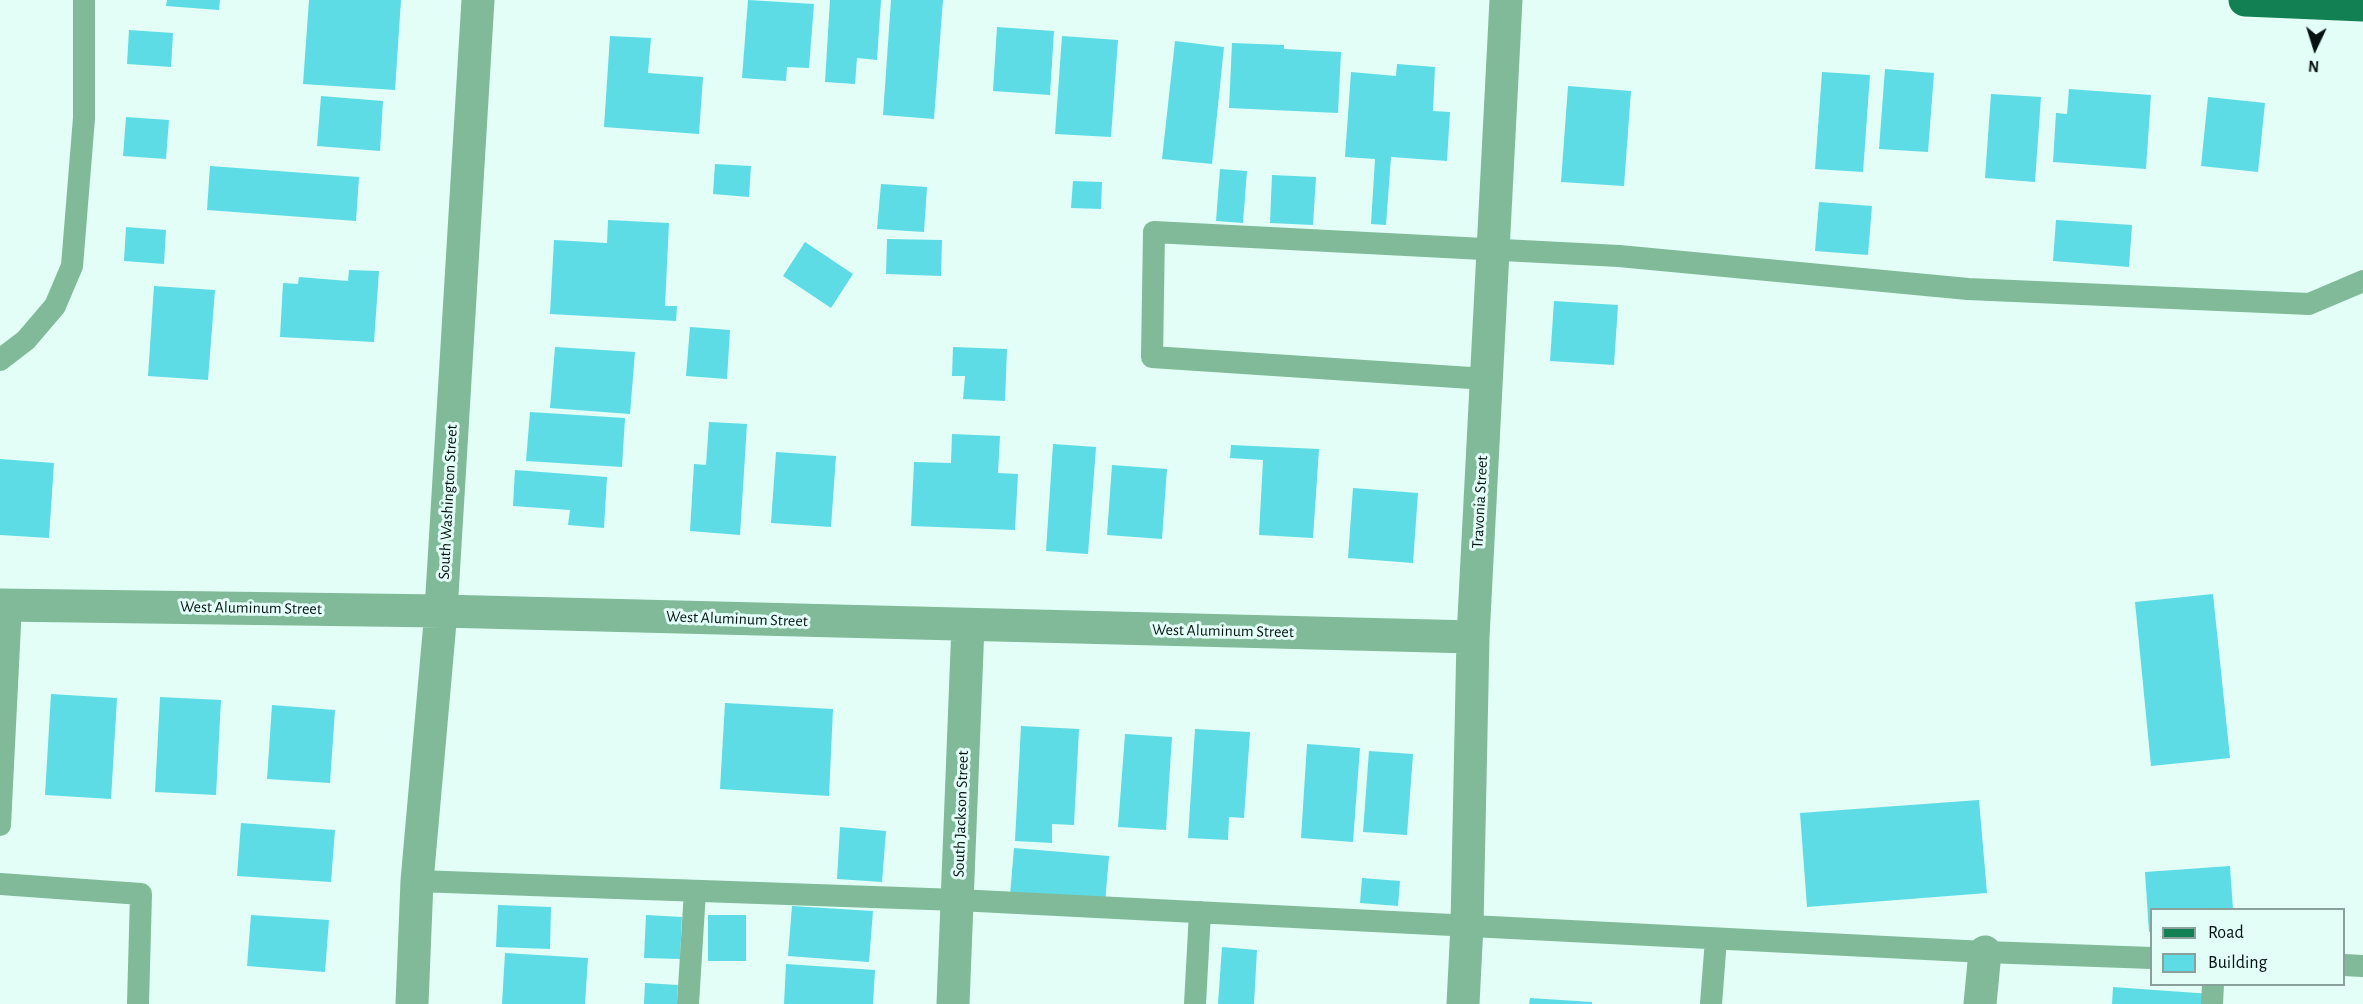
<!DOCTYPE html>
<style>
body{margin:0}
#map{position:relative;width:2363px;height:1004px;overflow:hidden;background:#e2fef7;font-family:"Alegreya Sans",sans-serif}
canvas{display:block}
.legend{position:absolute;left:2150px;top:908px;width:195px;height:78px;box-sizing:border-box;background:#e2fef7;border:2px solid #8aa09b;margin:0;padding:8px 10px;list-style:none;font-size:18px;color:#071310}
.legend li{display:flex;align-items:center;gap:12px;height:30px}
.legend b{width:30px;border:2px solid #8aa09b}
.north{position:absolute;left:2285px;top:18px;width:60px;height:60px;-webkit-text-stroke:4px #e2fef7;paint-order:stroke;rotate:184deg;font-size:16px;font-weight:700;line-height:24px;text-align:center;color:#071310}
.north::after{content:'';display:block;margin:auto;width:21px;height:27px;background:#071310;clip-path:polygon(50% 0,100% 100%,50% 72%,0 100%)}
</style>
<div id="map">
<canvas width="2363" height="1004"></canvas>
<ul class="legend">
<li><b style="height:8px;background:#138053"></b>Road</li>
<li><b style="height:16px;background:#5edce5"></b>Building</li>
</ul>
<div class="north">N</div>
</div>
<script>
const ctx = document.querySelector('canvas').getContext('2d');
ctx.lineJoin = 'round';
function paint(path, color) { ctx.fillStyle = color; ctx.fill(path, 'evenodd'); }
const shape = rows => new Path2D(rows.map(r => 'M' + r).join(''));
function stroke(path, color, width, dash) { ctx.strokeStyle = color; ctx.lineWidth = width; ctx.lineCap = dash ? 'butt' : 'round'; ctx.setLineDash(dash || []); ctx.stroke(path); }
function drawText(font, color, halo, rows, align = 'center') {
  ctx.font = font + ' "Alegreya Sans",sans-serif'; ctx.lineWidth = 6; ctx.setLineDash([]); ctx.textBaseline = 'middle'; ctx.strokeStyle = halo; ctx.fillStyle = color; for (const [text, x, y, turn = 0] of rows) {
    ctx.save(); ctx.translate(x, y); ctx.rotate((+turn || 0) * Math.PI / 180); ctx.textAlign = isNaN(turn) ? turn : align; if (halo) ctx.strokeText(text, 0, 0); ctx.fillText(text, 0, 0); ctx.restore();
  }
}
const building = shape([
 [167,0,220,0,219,10,166,6],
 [309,0,401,0,395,90,303,84],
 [748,0,814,4,809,68,787,67,786,81,742,78],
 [830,0,881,0,877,60,857,58,855,84,825,82],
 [891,0,943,0,934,119,883,115],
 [997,27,1054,31,1050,95,993,91],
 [129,30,173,33,171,67,127,64],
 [610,36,651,38,648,73,703,77,699,134,604,127],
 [1062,36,1118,40,1111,137,1055,134],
 [1175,41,1224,47,1212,164,1162,159],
 [1232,43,1284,45,1284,49,1341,52,1338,113,1229,108],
 [1397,64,1435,67,1433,111,1450,112,1447,161,1391,157,1386,225,1371,224,1375,159,1345,157,1351,72,1396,76],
 [1885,69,1934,73,1928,152,1879,149],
 [1822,72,1870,75,1863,172,1815,169],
 [1568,86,1631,91,1624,186,1561,182],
 [2069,89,2151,95,2146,169,2053,162,2056,113,2067,114],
 [1991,94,2041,97,2035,182,1985,178],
 [321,96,383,101,380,151,317,146],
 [2208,97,2265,103,2258,172,2201,166],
 [126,117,169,120,166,159,123,156],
 [715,164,751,166,749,197,713,194],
 [210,166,359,177,356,221,207,210],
 [1220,169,1247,171,1243,223,1216,221],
 [1272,175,1316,177,1313,225,1270,223],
 [1073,181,1102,182,1101,209,1071,208],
 [881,184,927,187,924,232,877,229],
 [1819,202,1872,206,1868,255,1815,251],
 [608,220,669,223,665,306,677,306,676,321,550,314,554,240,607,243],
 [2056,220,2132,225,2129,267,2053,261],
 [126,227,166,230,164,264,124,261],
 [887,239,942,240,941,276,886,274],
 [805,242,853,274,831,308,783,276],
 [349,270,379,271,374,342,280,337,283,283,298,284,299,277,348,281],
 [154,286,215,290,208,380,148,376],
 [1554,301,1618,305,1614,365,1550,361],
 [690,327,730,330,727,379,686,376],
 [555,347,635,352,630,414,550,408],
 [953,347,1007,349,1005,401,963,399,965,376,952,376],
 [530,412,625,418,622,467,526,461],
 [709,422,747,424,740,535,690,531,694,464,706,465],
 [952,434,1000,436,998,473,1018,474,1015,530,911,526,914,462,951,463],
 [1053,444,1096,447,1088,554,1046,551],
 [1231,445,1319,449,1313,538,1259,535,1263,460,1230,458],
 [776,452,836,456,831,527,771,523],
 [0,459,54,463,49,538,0,535],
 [1112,465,1167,469,1162,539,1107,535],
 [515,470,607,477,604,528,568,525,570,510,513,506],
 [1353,488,1418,493,1413,563,1348,558],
 [2213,594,2230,758,2151,766,2135,602],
 [51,694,117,698,111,799,45,795],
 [160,697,221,700,216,795,155,792],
 [725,703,833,709,829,796,720,789],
 [272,705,335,710,330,783,267,779],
 [1021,726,1079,729,1074,825,1052,824,1052,843,1015,841],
 [1195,729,1250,732,1244,818,1229,817,1228,840,1188,838],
 [1125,734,1172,737,1166,830,1118,827],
 [1307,744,1360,748,1353,842,1301,838],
 [1369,751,1413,754,1407,835,1363,832],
 [1979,800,1987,893,1807,907,1800,813],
 [241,823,335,830,331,882,237,876],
 [840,827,886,831,882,882,837,879],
 [1014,848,1109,856,1105,904,1010,895],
 [2230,866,2233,910,2152,910,2152,932,2149,932,2145,872],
 [1362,878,1400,881,1398,906,1360,903],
 [498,905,551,907,550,949,496,947],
 [792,906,873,911,869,962,788,956],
 [251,915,329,920,325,972,247,966],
 [646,915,682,917,680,959,644,958],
 [708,915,746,915,746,961,708,961],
 [1222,947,1257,950,1254,1004,1218,1004],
 [505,953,588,958,585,1004,502,1004],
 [786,964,875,970,873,1004,784,1004],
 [645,983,678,985,677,1004,644,1004],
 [2113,987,2211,994,2210,1004,2112,1004],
 [1530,998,1592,1002,1592,1004,1529,1004]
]);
const service = shape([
 [0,360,26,340,55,306,72,266,84,118,84,0],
 [1486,379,1152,357,1154,232,1619,256,1968,289,2309,304,2363,281],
 [0,825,11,605],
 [417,881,958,900,1985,952,2152,958],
 [0,884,141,894,138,1004],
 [2344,965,2363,966],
 [688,1004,695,891],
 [1195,1004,1200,912],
 [1711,1004,1716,939],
 [2212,1004,2213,984]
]);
const minor = shape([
 [0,605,441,611,1473,637],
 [412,1004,417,881,441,611,478,0],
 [953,1004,968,625],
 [1463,1004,1467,925,1473,637,1506,0],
 [1980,1004,1985,952]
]);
const primary = shape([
 [2245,0,2363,5]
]);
const streetNames = [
 ["South Washington Street",448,502,-87],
 ["Travonia Street",1480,502,-87],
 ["West Aluminum Street",251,608,1],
 ["West Aluminum Street",737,619,2],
 ["West Aluminum Street",1223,631,1],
 ["South Jackson Street",961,814,-88]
];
paint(building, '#5edce5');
stroke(service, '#80ba99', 22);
stroke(minor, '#80ba99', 33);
stroke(primary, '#138053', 33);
drawText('16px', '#071310', '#e2fef7', streetNames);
</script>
